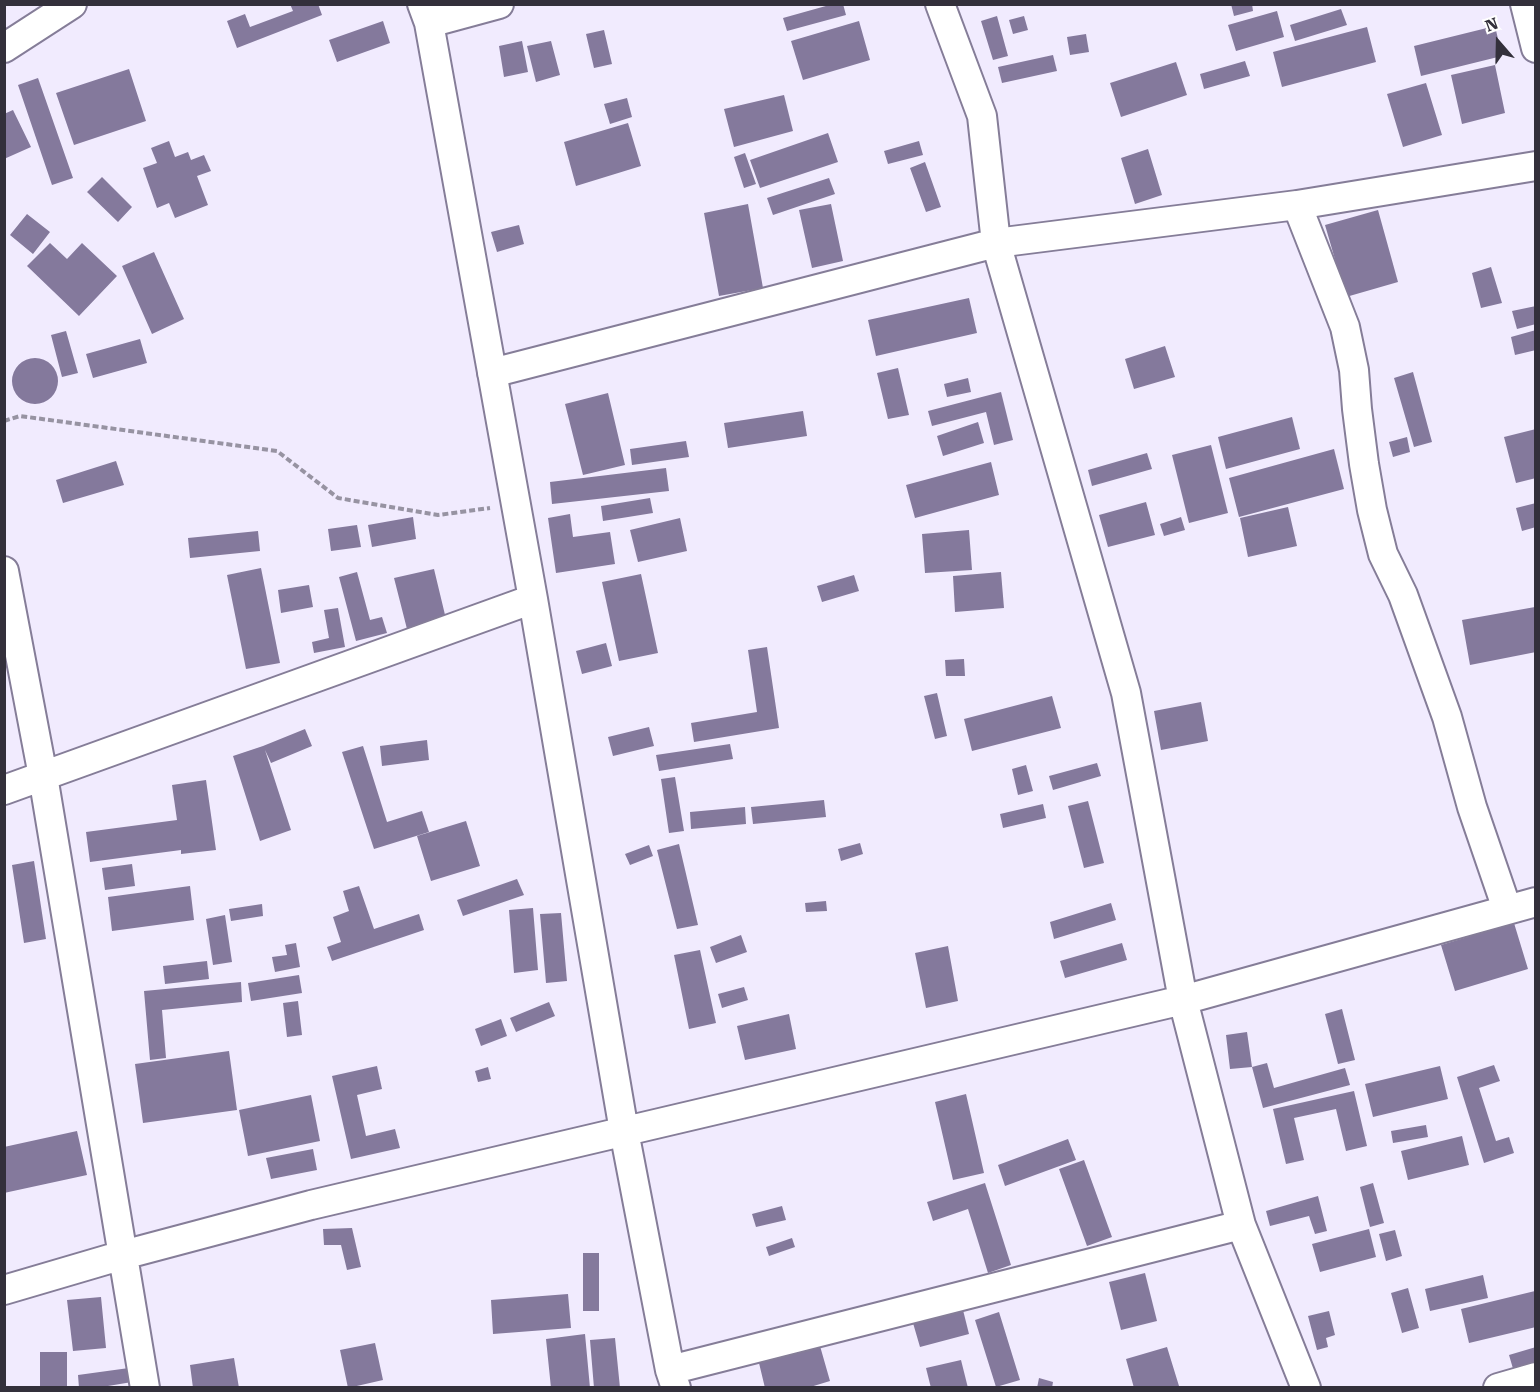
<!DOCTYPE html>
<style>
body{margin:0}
#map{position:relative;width:1540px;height:1392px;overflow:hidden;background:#f1ebfe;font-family:"Roboto Serif",serif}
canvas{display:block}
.frame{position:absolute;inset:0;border:6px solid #33303b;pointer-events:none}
.north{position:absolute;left:1468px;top:12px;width:60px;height:60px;-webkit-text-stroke:4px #fff;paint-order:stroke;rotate:340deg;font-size:16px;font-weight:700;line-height:24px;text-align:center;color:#33303b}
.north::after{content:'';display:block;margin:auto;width:21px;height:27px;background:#33303b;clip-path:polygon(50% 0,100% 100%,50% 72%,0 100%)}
</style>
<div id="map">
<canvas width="1540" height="1392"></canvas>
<div class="frame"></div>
<div class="north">N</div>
</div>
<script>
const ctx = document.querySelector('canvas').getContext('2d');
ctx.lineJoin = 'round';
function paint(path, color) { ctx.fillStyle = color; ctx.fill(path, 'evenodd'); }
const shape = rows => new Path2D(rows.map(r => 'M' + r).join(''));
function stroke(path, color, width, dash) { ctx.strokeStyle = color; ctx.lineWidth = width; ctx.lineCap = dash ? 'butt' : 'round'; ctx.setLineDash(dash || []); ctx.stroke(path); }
const building = shape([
 [290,4,318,4,322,15,237,48,227,21,245,14,250,27,293,11],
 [833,4,843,4,846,15,787,31,783,18],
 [1231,4,1252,4,1253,11,1234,16],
 [1341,9,1347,25,1295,41,1290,25],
 [1277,11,1284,37,1236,51,1228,25],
 [997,16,1008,56,993,60,981,21],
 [1024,16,1028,30,1013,34,1009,20],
 [383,21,390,43,337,62,329,40],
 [859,21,870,60,803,80,791,41],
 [1495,26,1502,56,1421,76,1414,46],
 [1367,27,1376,62,1282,87,1273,52],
 [604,30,612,64,594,68,586,34],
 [1086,34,1089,52,1070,55,1067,37],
 [522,41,528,72,504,77,499,46],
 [551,41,560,75,536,82,527,46],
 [1053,55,1057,71,1002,83,998,67],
 [1245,61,1250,76,1204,89,1200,74],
 [1176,62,1187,95,1121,117,1110,83],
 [1495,65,1505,113,1462,124,1451,75],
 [129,69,146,121,74,145,56,93],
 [38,78,73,178,52,185,18,85],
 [1426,83,1442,135,1403,147,1387,94],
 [784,95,793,131,734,147,724,109],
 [627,98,632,117,610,124,604,104],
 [13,110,31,147,4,159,4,114],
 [628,123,641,166,576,186,564,142],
 [828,133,838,162,760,188,750,160],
 [169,141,175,157,188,152,191,160,204,155,211,171,197,176,208,205,175,218,169,203,157,208,143,168,157,163,151,148],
 [919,141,923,155,888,164,884,151],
 [1148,149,1162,195,1135,204,1121,158],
 [745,153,756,184,744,188,734,157],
 [925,162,941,207,926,212,910,168],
 [102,177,132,207,118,222,87,192],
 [829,178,835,194,773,215,767,198],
 [748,204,763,288,719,296,704,213],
 [831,204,843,261,812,268,799,210],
 [1378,210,1398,282,1346,297,1325,225],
 [27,214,50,232,33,254,10,235],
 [519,225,524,244,497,252,491,232],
 [50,243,67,259,82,243,117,276,79,316,27,266],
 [154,252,184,319,152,334,122,266],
 [1491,267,1502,303,1481,308,1472,273],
 [969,298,977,333,876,356,868,320],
 [1536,306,1536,324,1517,329,1512,311],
 [1536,330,1536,350,1515,355,1511,337],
 [66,331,78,373,62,377,51,335],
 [140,339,147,363,93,378,86,354],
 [1165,346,1175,377,1134,389,1125,359],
 '12 381a23 23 0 1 1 46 0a23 23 0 1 1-46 0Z',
 [898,368,909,415,888,419,877,373],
 [1413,372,1432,442,1414,447,1394,378],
 [968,378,971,392,947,397,944,384],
 [1001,392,1013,440,994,445,986,412,932,426,928,411],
 [608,393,625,465,583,475,565,404],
 [803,411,807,436,728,448,724,423],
 [1292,417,1300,449,1226,469,1218,437],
 [978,422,984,443,943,456,937,436],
 [1536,429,1536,478,1516,483,1504,437],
 [1407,437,1410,452,1393,457,1389,442],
 [686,441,689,457,632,465,630,449],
 [1211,445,1228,513,1189,523,1172,455],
 [1334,449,1344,489,1239,517,1229,478],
 [1147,453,1152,469,1092,486,1088,470],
 [116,461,124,485,63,503,56,480],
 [991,462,999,495,915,518,906,485],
 [666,468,669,491,552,504,550,482],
 [650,498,653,513,603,521,601,506],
 [1146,502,1155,535,1108,547,1099,515],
 [1536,503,1536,527,1522,531,1516,508],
 [1288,507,1297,546,1248,557,1240,518],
 [570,514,573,537,610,532,615,564,556,573,548,518],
 [413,517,416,539,372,547,368,525],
 [1181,517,1185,530,1164,536,1160,524],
 [680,518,687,551,638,562,630,530],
 [357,525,361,547,331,551,328,529],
 [969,530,972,570,925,573,922,534],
 [258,531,260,551,190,558,188,538],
 [261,568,280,663,246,669,227,575],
 [434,569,446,619,407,629,394,578],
 [357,572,370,620,382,617,387,633,356,641,339,577],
 [1001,572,1004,608,955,612,953,576],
 [641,574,658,653,619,661,602,582],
 [854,575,859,591,822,602,817,586],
 [309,585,313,607,281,613,278,590],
 [1535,607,1536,652,1470,665,1462,620],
 [338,608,345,647,314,653,312,642,329,638,324,610],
 [606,643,612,666,582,674,576,651],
 [767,647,779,728,694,742,691,723,757,712,748,650],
 [964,659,965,676,946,676,945,660],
 [937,693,947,736,935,739,924,696],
 [1052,696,1061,728,972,751,964,719],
 [1201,702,1208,741,1161,750,1154,711],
 [649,727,654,746,613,756,608,737],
 [305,729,312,746,271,763,265,750,291,830,260,841,233,756,263,746],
 [427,740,429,760,382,766,380,746],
 [730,744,733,759,659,771,656,755],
 [363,746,387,822,422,811,429,832,374,849,342,752],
 [1097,763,1101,776,1053,790,1049,776],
 [1026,765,1033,791,1018,795,1012,769],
 [675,777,684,831,669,833,661,779],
 [206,780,216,850,181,854,181,850,90,862,86,832,177,820,172,785],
 [824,800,826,817,753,824,751,807],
 [1088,801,1104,863,1084,868,1068,806],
 [1043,804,1046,818,1003,828,1000,814],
 [745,807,746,824,691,829,690,812],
 [466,821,480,866,431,881,417,836],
 [860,843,863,854,841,861,838,849],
 [679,844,698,925,677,929,657,850],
 [649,845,653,856,630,865,625,854],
 [34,861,46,939,24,943,12,865],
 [132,864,135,886,105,890,102,868],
 [517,879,524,895,463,916,457,900],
 [190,886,194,920,112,931,108,897],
 [359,886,374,929,419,914,424,930,332,961,327,947,341,942,333,917,349,911,343,891],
 [826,901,827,911,806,912,805,903],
 [1111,903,1116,920,1054,939,1050,922],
 [262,904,263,916,231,921,229,909],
 [533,908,538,970,514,973,509,910],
 [561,913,567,981,546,983,540,914],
 [225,915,232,962,213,965,206,919],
 [1514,923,1528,969,1455,991,1441,945],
 [741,935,747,952,716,963,710,947],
 [296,943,300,967,275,972,272,957,287,955,285,945],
 [1122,943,1127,960,1065,978,1060,961],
 [948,946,958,1001,926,1008,915,953],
 [700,950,716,1023,689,1029,674,955],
 [207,961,209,979,165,984,163,966],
 [299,975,302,993,251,1001,248,983],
 [241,982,242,1002,162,1010,166,1058,150,1060,144,991],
 [744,987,748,1000,722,1008,718,994],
 [298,1001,302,1035,287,1037,283,1003],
 [549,1002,555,1016,516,1032,510,1018],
 [1342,1009,1355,1060,1338,1064,1325,1014],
 [789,1014,796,1049,745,1060,737,1026],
 [501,1019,507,1036,481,1046,475,1029],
 [1247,1032,1252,1067,1230,1069,1226,1035],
 [229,1051,237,1110,143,1123,135,1064],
 [1267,1063,1274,1088,1345,1068,1350,1085,1263,1108,1252,1067],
 [1494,1065,1500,1081,1479,1088,1496,1141,1509,1137,1514,1153,1484,1163,1457,1077],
 [377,1066,382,1089,357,1095,366,1136,395,1129,400,1148,351,1159,332,1076],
 [1440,1066,1448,1099,1373,1117,1365,1084],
 [488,1067,491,1079,478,1082,475,1071],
 [1354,1091,1367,1146,1346,1151,1336,1109,1294,1118,1304,1160,1286,1164,1273,1109],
 [966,1094,984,1173,953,1180,935,1102],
 [311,1095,320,1141,248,1156,239,1110],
 [1426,1125,1428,1137,1393,1143,1391,1131],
 [77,1131,87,1175,4,1193,4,1147],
 [1462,1136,1469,1165,1408,1180,1401,1151],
 [1068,1139,1076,1160,1005,1186,998,1165],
 [313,1149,317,1170,271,1179,266,1158],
 [1084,1160,1112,1237,1087,1246,1059,1169],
 [985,1183,1011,1265,988,1273,968,1209,933,1221,927,1202],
 [1373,1183,1384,1223,1370,1227,1360,1187],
 [1318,1196,1327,1231,1315,1234,1309,1216,1270,1226,1266,1211],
 [782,1206,786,1220,756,1227,752,1214],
 [352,1228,361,1267,347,1270,341,1245,324,1245,323,1229],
 [1369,1229,1376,1257,1320,1272,1312,1244],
 [1395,1230,1402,1256,1386,1261,1379,1234],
 [792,1238,795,1247,769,1256,766,1247],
 [583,1253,599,1253,599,1311,583,1311],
 [1145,1273,1157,1321,1121,1330,1109,1282],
 [1483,1275,1488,1298,1430,1311,1425,1289],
 [1408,1288,1419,1328,1402,1333,1391,1293],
 [1535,1291,1536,1327,1469,1343,1461,1309],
 [568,1294,571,1328,493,1334,491,1300],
 [101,1297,106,1348,73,1351,67,1300],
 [963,1310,969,1334,920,1347,913,1323],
 [1329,1311,1335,1335,1326,1338,1328,1347,1317,1350,1308,1316],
 [999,1312,1020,1380,996,1387,975,1320],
 [585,1334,590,1388,551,1388,546,1339],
 [615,1338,620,1388,594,1388,590,1340],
 [375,1343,383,1380,348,1388,340,1350],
 [820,1346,830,1381,807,1388,765,1388,759,1363],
 [1167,1347,1179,1386,1173,1388,1134,1388,1126,1359],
 [1536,1347,1536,1366,1514,1372,1509,1355],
 [40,1352,67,1352,67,1388,40,1388],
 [234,1358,239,1388,193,1388,190,1365],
 [961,1360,968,1388,931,1388,926,1368],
 [129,1368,132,1382,96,1388,79,1388,78,1375],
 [1039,1378,1053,1382,1052,1388,1037,1388]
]);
const path = shape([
 [4,421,20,416,277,451,338,498,438,515,490,508]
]);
const street = shape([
 [422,4,429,23,533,599,624,1131,670,1370,676,1388],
 [940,4,982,116,996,243,1126,693,1183,1000,1241,1225,1306,1388],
 [1525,4,1536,48],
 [429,23,499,4],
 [4,48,72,4],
 [1297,205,1345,327,1354,370,1357,409,1364,464,1372,510,1383,554,1403,595,1447,717,1472,807,1507,909],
 [492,373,996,243,1297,205,1536,166],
 [4,571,43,776,145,1388],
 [4,790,533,599],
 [4,1290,123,1255,311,1205,1183,1000,1536,902],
 [670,1370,1241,1225],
 [1498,1388,1536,1377]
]);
paint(building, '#84799c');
stroke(street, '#857d98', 32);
stroke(path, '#9793a2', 4, [6, 3]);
stroke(street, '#fff', 28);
</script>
